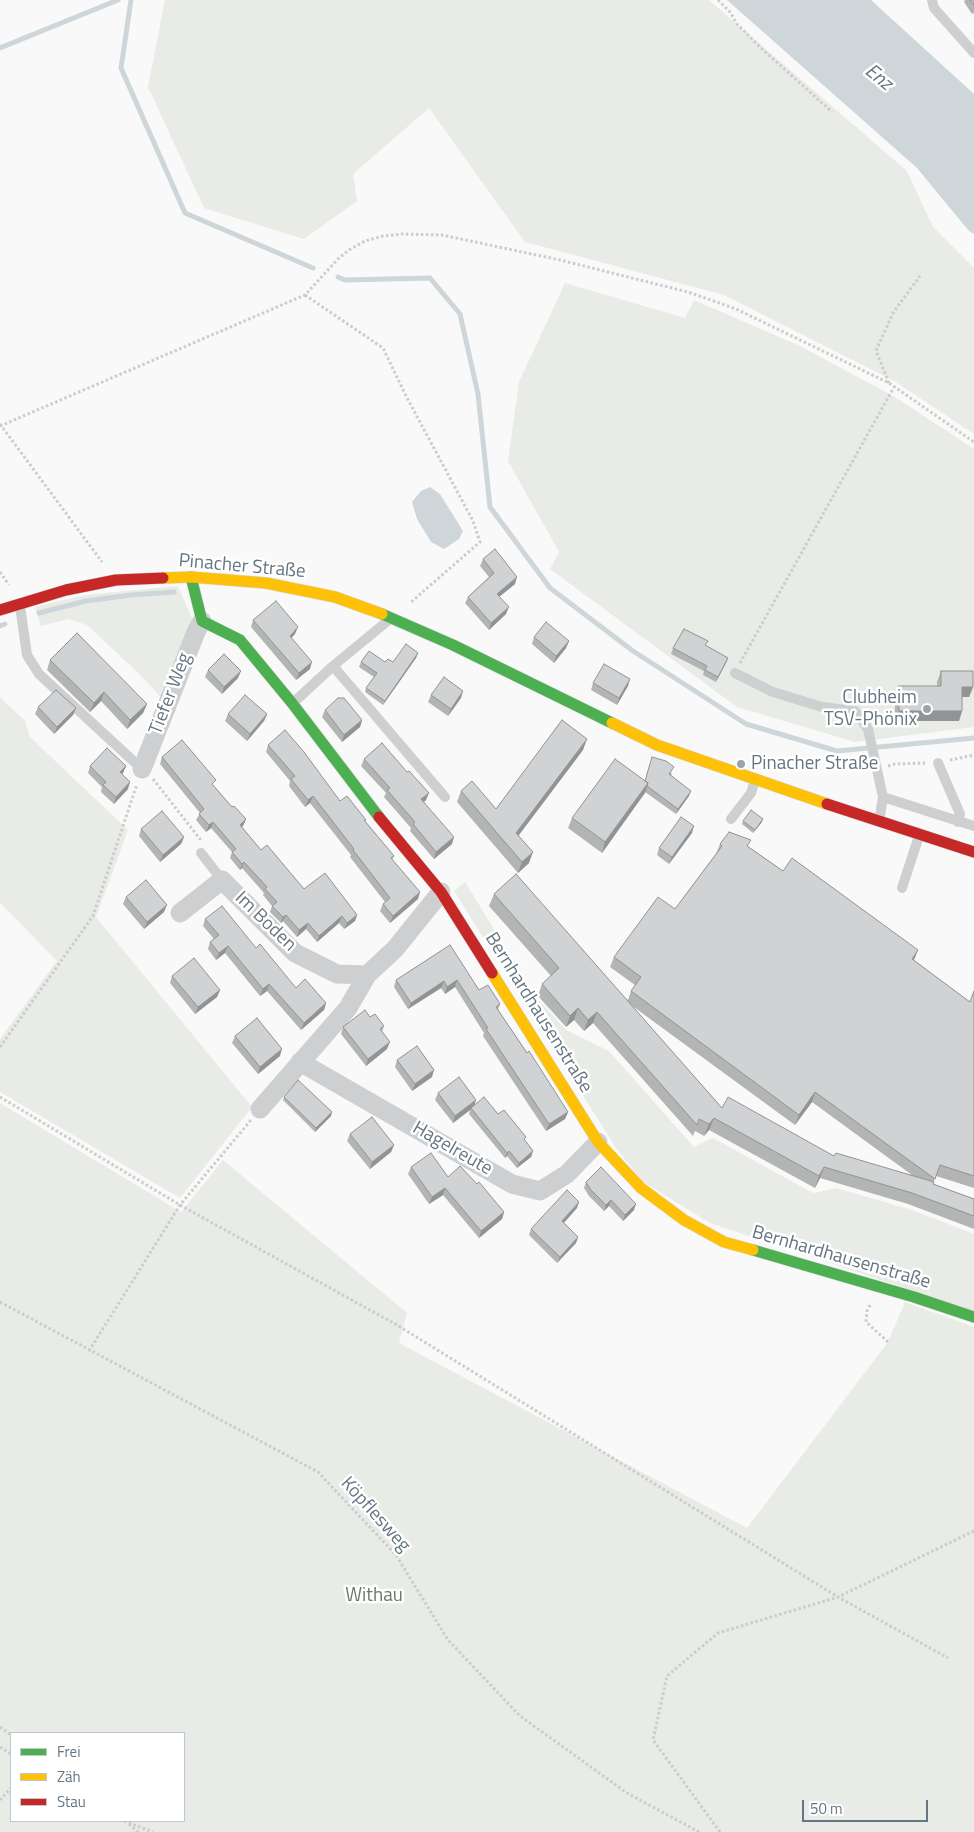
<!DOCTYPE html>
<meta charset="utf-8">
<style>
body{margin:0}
#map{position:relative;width:974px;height:1832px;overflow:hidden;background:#f9f9f9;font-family:"Titillium Web",sans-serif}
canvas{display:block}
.legend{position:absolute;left:10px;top:1732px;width:175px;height:90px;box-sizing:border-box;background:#fff;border:1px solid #c1c8cd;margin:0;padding:6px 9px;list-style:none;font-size:15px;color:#657683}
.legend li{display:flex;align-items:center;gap:10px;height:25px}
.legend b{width:25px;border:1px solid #c1c8cd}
.scale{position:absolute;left:802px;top:1800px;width:126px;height:22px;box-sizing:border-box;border:2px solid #657683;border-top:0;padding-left:6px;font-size:15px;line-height:18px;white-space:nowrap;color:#657683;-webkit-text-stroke:4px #fff;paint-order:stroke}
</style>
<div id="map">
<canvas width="974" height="1832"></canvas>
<ul class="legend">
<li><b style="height:6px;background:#4caf50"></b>Frei</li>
<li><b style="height:6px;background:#ffc107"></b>Zäh</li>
<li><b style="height:6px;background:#c62828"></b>Stau</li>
</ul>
<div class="scale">50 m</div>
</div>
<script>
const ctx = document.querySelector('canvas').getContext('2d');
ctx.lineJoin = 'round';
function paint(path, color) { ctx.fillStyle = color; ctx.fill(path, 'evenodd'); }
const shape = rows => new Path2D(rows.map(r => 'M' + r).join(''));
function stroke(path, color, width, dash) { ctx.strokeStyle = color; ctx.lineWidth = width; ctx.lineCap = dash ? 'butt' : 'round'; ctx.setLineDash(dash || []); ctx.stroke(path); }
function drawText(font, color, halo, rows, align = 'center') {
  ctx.font = font + ' "Titillium Web",sans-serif'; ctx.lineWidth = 5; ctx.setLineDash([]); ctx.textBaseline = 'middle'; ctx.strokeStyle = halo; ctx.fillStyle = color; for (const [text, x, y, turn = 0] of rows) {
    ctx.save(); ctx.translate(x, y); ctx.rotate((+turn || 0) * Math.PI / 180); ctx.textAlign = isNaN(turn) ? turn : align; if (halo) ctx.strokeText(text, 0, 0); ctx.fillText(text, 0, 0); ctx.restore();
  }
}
const green = shape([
 [165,0,709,0,907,171,933,227,974,268,974,434,894,381,724,295,525,242,429,108,353,174,357,201,304,239,204,208,148,87],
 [565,283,685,318,694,300,800,346,895,397,974,449,974,727,855,742,737,707,550,569,559,552,508,461,519,382],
 [178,586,194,623,162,698,134,669,87,625,69,619,41,626,35,607,85,595],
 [0,697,25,721,30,737,128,830,96,917,252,1107,180,1198,0,1092,0,1039,57,961,0,903],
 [465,882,535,996,566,1030,609,1051,694,1147,713,1138,813,1193,836,1188,912,1210,974,1234,974,1311,710,1223,642,1181,616,1148,454,891],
 [0,1103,181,1212,223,1160,407,1313,399,1343,747,1528,888,1342,905,1302,974,1327,974,1832,0,1832],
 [11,1733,184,1733,184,1821,11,1821]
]);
const water = shape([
 [727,0,871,0,974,94,974,234,969,231,917,168],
 [430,487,440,494,463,531,459,539,444,549,431,542,417,519,412,502,421,491]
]);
const stream = shape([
 [131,0,121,68,185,213,313,268],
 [0,48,118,0],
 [338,277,345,280,430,278,460,314,478,394,490,507,550,588,633,651,746,724,837,751,974,738],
 [39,613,86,601,131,595,174,592],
 [0,626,5,624]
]);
const path = shape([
 [718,0,730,12,737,24,761,48,832,112],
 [305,295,383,348,406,396,473,521,480,542,410,603],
 [889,383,876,351,893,313,920,276],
 [0,424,102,562],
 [0,426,305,295,338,259,349,250,365,241,383,236,402,234,442,235,560,260,688,292,736,309,889,383,974,442],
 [0,572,9,585],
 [740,663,894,387],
 [950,760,974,755],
 [888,766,895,764,927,763],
 [153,779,200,839,200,842],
 [0,1047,93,916,137,784],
 [0,1097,180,1205,397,1325,838,1597,948,1658],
 [0,1302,318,1472,396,1555,448,1640,520,1716,627,1793,699,1832],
 [870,1305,867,1311,866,1322,888,1342],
 [89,1351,180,1205,251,1120],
 [0,1727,11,1735],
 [0,1747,11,1754],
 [0,1800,11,1788],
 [124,1821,153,1832],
 [129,1824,138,1832],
 [720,1832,653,1740,667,1676,718,1633,838,1597,974,1531]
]);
const lane = shape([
 [932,0,934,8,974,53],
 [20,606,27,655,39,674,142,769],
 [333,666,445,797],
 [735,673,773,692,822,707,855,711,868,729,883,797,879,822],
 [293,703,333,666,390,619],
 [938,763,960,814,958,822],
 [883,797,974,826],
 [731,819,751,793,755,780],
 [201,853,222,880],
 [902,888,919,836]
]);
const street = shape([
 [142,769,196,632,202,621],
 [180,913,222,880,295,953,337,974,367,975],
 [300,1062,512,1184,540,1191,567,1174,598,1142],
 [260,1109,348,1008,367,975,395,949,441,892]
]);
const fast = shape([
 [191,577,202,621,240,640,292,703,379,817],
 [382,614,453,645,612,723],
 [753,1250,914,1297,974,1317]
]);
const slow = shape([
 [163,578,191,577,266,583,335,597,382,614],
 [612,723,657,745,827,804],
 [492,973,598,1142,641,1188,684,1220,724,1242,753,1250]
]);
const jam = shape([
 [0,610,66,590,116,580,163,578],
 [827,804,974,852],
 [379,817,441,892,492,973]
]);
const wall = shape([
 [965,0,974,0,974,13,972,14,964,2],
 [483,559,515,584,499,597,506,614,489,630,465,603,468,597,489,577,480,566],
 [253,620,295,634,291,638,310,669,296,680,251,627],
 [534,637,569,641,566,648,554,663,532,644],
 [706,646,728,658,716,682,703,675,704,671,671,654,673,648],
 [418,653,416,658,383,705,365,692,366,688,374,677,359,667,361,662,393,662],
 [50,660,147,704,143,713,127,729,101,701,90,712,47,670],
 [208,670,238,678,222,694,205,677],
 [941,671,973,687,969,697,962,697,962,711,959,721,895,721,895,696,898,686,937,686,937,682],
 [593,683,628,686,617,705,591,690],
 [431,695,461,698,448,716,428,702],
 [38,707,76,708,73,715,54,734,35,714],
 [325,710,362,720,360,727,342,742,322,717],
 [228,714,267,714,264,721,247,741,225,721],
 [268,745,365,821,394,856,392,860,418,899,390,923,380,911,383,904,385,902,350,857,351,855,310,803,305,807,289,786,290,781,266,752],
 [583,750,519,835,529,863,518,873,457,802,461,791,496,809],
 [162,757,214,786,232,807,246,819,243,826,242,827,261,850,304,889,357,915,355,921,344,929,339,923,317,942,306,929,297,937,283,921,281,923,270,912,272,906,263,895,264,893,242,868,240,870,230,858,232,852,211,828,206,832,196,820,200,813,160,764],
 [364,759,426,800,424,802,452,844,434,859,410,831,411,828,384,797,386,793,361,766],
 [650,763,672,773,671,775,689,796,676,814,645,792,602,853,568,828,572,818,645,781],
 [90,766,126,766,123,773,122,774,128,789,114,804,101,792,102,787,88,773],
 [743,821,762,822,753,833,742,824],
 [141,829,184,837,181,844,160,862,139,836],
 [692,833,669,864,657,855,659,848],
 [720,844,749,847,783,871,914,960,970,1002,974,990,974,1188,936,1176,933,1184,974,1199,974,1229,908,1204,820,1178,815,1188,709,1130,704,1136,695,1131,693,1136,593,1023,584,1031,574,1020,566,1027,538,996,542,984,551,976,489,906,494,894,628,1000,631,991,635,985,610,967,614,957,675,909,716,854],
 [631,1005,795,1125,812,1102,912,1175,834,1156,722,1108],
 [126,897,164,912,144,929,123,904],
 [205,919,256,948,296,988,326,1003,324,1010,301,1030,267,991,260,996,225,953,216,960,208,949,210,942,214,939,203,926],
 [450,945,479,990,500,1004,498,1010,568,1112,565,1119,546,1131,483,1036,484,1033,455,987,445,994,441,988,408,1009,394,987,396,980],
 [172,976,220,990,217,997,195,1014,170,983],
 [370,1017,384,1026,382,1032,387,1049,366,1066,341,1034,343,1027],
 [235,1036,280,1056,258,1074,232,1043],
 [397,1060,432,1077,412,1091,395,1067],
 [438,1093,474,1105,498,1114,525,1141,533,1151,531,1157,517,1168,507,1156,505,1158,469,1114,470,1110,453,1123,435,1100],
 [284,1097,331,1116,315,1132,283,1100],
 [350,1134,394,1145,391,1152,370,1169,347,1141],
 [411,1167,448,1177,504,1212,502,1219,479,1238,443,1195,429,1204,408,1174],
 [586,1182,634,1210,623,1221,609,1206,604,1211,589,1196,584,1188],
 [577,1208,564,1223,578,1237,576,1243,557,1263,529,1235,531,1229]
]);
const shadedWall = shape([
 [517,577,515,584,494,601,497,594],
 [509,607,506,614,489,630,491,623],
 [298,627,295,634,287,643,290,636],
 [569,641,566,648,554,663,556,656],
 [418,653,416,658,383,705,385,701],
 [728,658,726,663,716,682,718,677],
 [312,662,310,669,296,680,299,673],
 [241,671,238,678,222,694,224,687],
 [630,679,628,686,617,705,619,698],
 [962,687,973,687,969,697,959,697],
 [463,691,461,698,448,716,451,709],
 [104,692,101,701,90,712,94,703],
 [147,704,143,713,127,729,130,720],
 [76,708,73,715,54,734,57,727],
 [899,711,962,711,959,721,895,721],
 [267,714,264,721,247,741,250,734],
 [362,720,360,727,342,742,344,735],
 [587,739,583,750,512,844,516,833],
 [126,766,123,773,117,779,120,772],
 [130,782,128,789,114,804,116,797],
 [648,783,645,793,602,853,605,842],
 [691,791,689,796,676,814,678,809],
 [429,793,426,800,419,806,421,799],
 [313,796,310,803,305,807,308,800],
 [246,819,243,826,237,831,240,825],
 [763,819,762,822,753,833,755,830],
 [213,822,211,828,206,832,209,825],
 [694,826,692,833,669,864,672,857],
 [184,837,181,844,160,862,163,855],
 [454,837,452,844,434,859,436,852],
 [533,852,529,863,518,873,522,862],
 [244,862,242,868,240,870,242,864],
 [420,892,418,899,390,923,393,916],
 [167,905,164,912,144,929,147,922],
 [286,915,283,921,281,923,283,917],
 [357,915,355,921,344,929,347,923],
 [342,916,339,923,317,942,319,936],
 [308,923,306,929,297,937,299,930],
 [228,946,225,953,216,960,219,953],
 [918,950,914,960,912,959],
 [457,980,455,987,445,994,447,987],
 [444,981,441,988,408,1009,411,1003],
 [269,984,267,991,260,996,263,989],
 [220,990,217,997,195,1014,198,1007],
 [326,1003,324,1010,301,1030,304,1023],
 [578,1008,574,1020,566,1027,570,1016],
 [597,1012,593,1023,584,1031,588,1020],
 [390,1042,387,1049,366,1066,368,1059],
 [282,1049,280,1056,258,1074,260,1067],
 [434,1070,432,1077,412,1091,415,1084],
 [815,1092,812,1102,795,1125,799,1115],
 [476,1100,474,1107,471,1108,470,1110,453,1123,455,1116],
 [332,1112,331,1116,315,1132,316,1128],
 [568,1112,565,1119,546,1131,549,1124],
 [714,1118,709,1130,704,1136,709,1124],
 [394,1145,391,1152,370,1169,372,1162],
 [509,1151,507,1156,505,1158,507,1153],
 [533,1151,531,1157,517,1168,519,1163],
 [824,1167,820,1178,815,1188,819,1176],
 [445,1188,443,1195,429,1204,432,1197],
 [611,1200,609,1206,604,1211,606,1205],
 [579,1202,577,1208,560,1227,562,1221],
 [636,1204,634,1210,623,1221,625,1215],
 [504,1212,502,1219,479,1238,481,1231],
 [578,1237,576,1243,557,1263,560,1257]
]);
const building = shape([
 [970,0,974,0,974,5,970,0],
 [495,549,517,577,497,594,509,607,491,623,468,597,494,573,483,559,495,549],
 [276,601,298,627,290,636,312,662,299,673,253,620,276,601],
 [546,622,569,641,556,656,534,637,546,622],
 [684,629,708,641,705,645,728,658,718,677,705,670,707,666,673,648,684,629],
 [77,633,147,704,130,720,104,692,94,703,50,660,77,633],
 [406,644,418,653,385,701,366,688,377,673,361,662,369,651,385,662,388,659,393,662,406,644],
 [224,654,241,671,224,687,208,670,224,654],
 [604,664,630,679,619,698,593,683,604,664],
 [941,671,973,671,973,687,962,687,962,711,899,711,898,686,941,686,941,671],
 [444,677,463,691,451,709,431,695,444,677],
 [56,690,76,708,57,727,38,707,56,690],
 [245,695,267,714,250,734,228,714,245,695],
 [338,698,344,698,362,720,344,735,325,710,338,698],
 [562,720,587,739,516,833,533,852,522,862,461,791,472,781,496,809,562,720],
 [285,730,304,752,340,801,347,796,366,820,364,820,394,856,391,858,420,892,393,916,383,904,390,898,353,850,354,849,313,796,308,800,291,779,295,776,268,745,285,730],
 [182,740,216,780,212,784,232,807,234,806,246,819,240,825,261,850,267,845,304,889,325,873,357,915,347,923,342,916,319,936,308,923,299,930,286,915,283,917,272,906,277,902,265,889,267,887,244,862,242,864,232,852,236,849,213,822,209,825,199,814,204,809,162,757,182,740],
 [382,743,407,772,409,771,429,793,421,799,454,837,436,852,413,824,415,822,387,790,390,788,364,759,382,743],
 [107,748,126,766,120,772,130,782,116,797,103,785,106,782,90,766,107,748],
 [652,757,666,761,674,767,669,774,691,791,678,809,647,786,648,783,645,781,652,757],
 [615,759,648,783,605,842,572,818,615,759],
 [751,810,763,819,755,830,743,821,751,810],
 [162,811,184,837,163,855,141,829,162,811],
 [681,817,694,826,672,857,659,848,681,817],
 [729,832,751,840,747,846,783,871,792,858,918,950,912,959,970,1002,974,991,974,1176,940,1165,935,1179,815,1092,799,1115,631,991,641,977,614,957,658,897,675,909,722,846,720,844,729,832],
 [516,874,722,1108,728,1097,834,1156,836,1153,934,1182,933,1184,974,1199,974,1216,912,1193,824,1167,819,1176,714,1118,709,1124,699,1119,697,1125,597,1012,588,1020,578,1008,570,1016,542,984,559,968,494,894,516,874],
 [146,880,167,905,147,922,126,897,146,880],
 [222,906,256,948,260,944,296,988,305,979,326,1003,304,1023,269,984,263,989,228,946,219,953,210,942,219,935,205,919,222,906],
 [450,945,479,990,488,985,500,1004,496,1007,527,1053,529,1051,568,1112,549,1124,486,1029,488,1028,457,980,447,987,444,981,411,1003,396,980,450,945],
 [194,958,220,990,198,1007,172,976,194,958],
 [365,1010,370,1017,375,1014,384,1026,380,1029,390,1042,368,1059,343,1027,365,1010],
 [257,1018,282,1049,260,1067,235,1036,257,1018],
 [417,1046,434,1070,415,1084,397,1060,417,1046],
 [459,1077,476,1100,455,1116,438,1093,459,1077],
 [298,1080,332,1112,316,1128,284,1097,298,1080],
 [484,1097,498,1114,504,1110,526,1137,524,1139,533,1151,519,1163,509,1151,507,1153,471,1108,484,1097],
 [372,1117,394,1145,372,1162,350,1134,372,1117],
 [431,1153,448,1177,460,1166,477,1184,479,1182,504,1212,481,1231,445,1188,432,1197,411,1167,431,1153],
 [601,1167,636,1204,625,1215,611,1200,606,1205,591,1190,586,1182,601,1167],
 [567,1190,579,1202,562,1221,578,1237,560,1257,531,1229,567,1190]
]);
const markers = [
 [927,709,5,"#99a4ac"],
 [741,764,5,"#99a4ac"]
];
const streetNames = [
 ["Pinacher Straße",242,567,5],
 ["Tiefer Weg",171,694,-69],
 ["Im Boden",265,922,44],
 ["Bernhardhausenstraße",538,1013,58],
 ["Hagelreute",452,1149,30],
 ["Bernhardhausenstraße",841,1258,16],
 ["Köpflesweg",375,1515,48]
];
const poiNames = [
 ["Clubheim",917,698],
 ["TSV-Phönix",917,720],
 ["Pinacher Straße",751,764,"left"]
];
const parkNames = [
 ["Withau",374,1596]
];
const waterNames = [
 ["Enz",878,78,39]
];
paint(green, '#e8ebe6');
paint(water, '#ced6d9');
stroke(stream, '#ced6d9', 5);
stroke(fast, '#d5d6d7', 12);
stroke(slow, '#d5d6d7', 12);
stroke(jam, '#d5d6d7', 12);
stroke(path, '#cbcccd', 3, [2.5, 2.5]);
stroke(lane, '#cecfd0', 10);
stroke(street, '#cecfd0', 19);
stroke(fast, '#4caf50', 11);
stroke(slow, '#ffc107', 11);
stroke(jam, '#c62828', 11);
paint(wall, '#b3b5b5');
paint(shadedWall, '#929394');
paint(building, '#d0d2d3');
stroke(building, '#929394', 1);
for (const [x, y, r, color] of markers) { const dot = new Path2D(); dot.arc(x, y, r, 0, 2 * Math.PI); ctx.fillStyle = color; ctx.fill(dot); stroke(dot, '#fff', 2); }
drawText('19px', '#657683', '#fff', streetNames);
drawText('19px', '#657683', '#fff', poiNames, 'right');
drawText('19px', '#687a64', '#fff', parkNames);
drawText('italic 20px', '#60757c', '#fff', waterNames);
</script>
